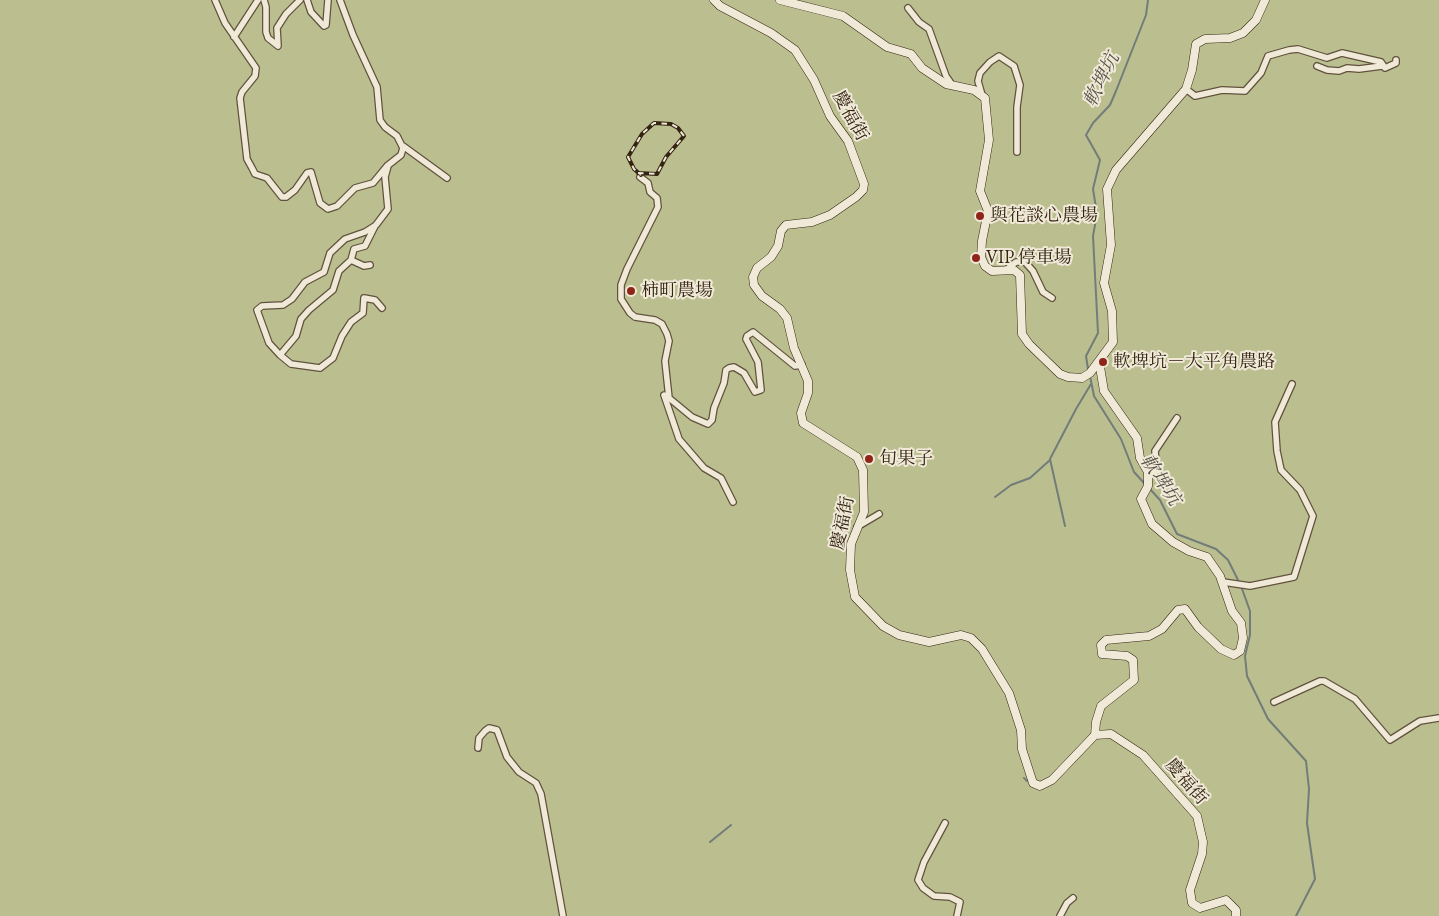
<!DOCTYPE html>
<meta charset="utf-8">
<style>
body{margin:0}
canvas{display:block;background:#e8ddc3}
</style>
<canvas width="1439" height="916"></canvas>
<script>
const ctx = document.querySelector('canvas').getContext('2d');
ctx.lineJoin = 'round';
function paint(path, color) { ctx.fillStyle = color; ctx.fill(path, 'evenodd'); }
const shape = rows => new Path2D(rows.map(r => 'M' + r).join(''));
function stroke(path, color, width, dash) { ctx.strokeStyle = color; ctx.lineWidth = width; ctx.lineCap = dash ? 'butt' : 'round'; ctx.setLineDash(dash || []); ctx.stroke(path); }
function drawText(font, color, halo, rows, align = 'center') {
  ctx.font = font + ' "EB Garamond","Noto Serif TC",serif'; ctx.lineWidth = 4; ctx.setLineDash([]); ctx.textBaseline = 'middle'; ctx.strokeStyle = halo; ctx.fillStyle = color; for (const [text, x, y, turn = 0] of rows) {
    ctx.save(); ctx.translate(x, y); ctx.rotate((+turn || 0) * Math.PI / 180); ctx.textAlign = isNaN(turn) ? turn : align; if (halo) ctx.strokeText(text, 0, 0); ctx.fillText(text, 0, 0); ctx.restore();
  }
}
const green = shape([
 [0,0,1439,0,1439,916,0,916]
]);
const stream = shape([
 [1088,369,1086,356,1098,333,1093,236,1097,214,1093,189,1100,160,1086,135,1093,123,1110,105,1116,91,1146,15,1148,0],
 [1090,376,1094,396,1121,439,1134,472,1145,484],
 [1150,489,1160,500,1177,534,1216,549,1228,560,1239,582],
 [995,497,1011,485,1030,478,1050,460],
 [1065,526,1050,459,1076,409,1091,384],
 [1241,586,1250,611,1250,635,1245,656,1247,676,1268,719,1306,761,1309,789,1307,823,1315,879,1296,916],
 [1024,778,1027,781],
 [710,842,731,825]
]);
const street = shape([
 [215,0,225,23,256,68,255,76,242,92,240,98,247,159,252,168,255,174,267,178,282,197,286,197,295,190,307,173,311,172,320,203,328,209,337,206,355,188,373,183,387,166,401,155,403,148,397,136,385,127,380,120,377,87,353,35,340,0],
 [264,0,266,7,266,32,268,38,278,46,277,28,286,14,300,0],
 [307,0,311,12,324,26,326,25,328,0],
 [908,8,919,22,929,29,946,76,953,86],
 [234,37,258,0],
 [1317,66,1327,70,1339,71,1347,68,1359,69,1382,66],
 [1186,89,1195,96,1222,90,1245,91,1261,73,1268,56,1289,50,1298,49,1327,58,1342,53,1381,62,1385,68,1396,63,1396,60],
 [982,95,978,81,980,73,990,62,999,56,1014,66,1020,85,1017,107,1017,152],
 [403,146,447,178],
 [640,177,648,183,650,192,657,198,658,207,627,269,621,285,621,299,630,313,635,317,655,320,662,324,667,334,669,341,665,361,669,398,692,417,708,424,712,420,714,408,724,383,726,370,729,368,734,367,744,373,755,392,761,390,758,362,746,339,747,336,753,332,795,366,802,365],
 [351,260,354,249,365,246,375,226],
 [1006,270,1016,262,1025,262,1033,271,1043,292,1052,298],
 [382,308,375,300,364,298,363,313,351,322,342,336,333,358,320,368,291,364,280,355,269,343,257,310,262,306,283,305,292,299,305,282,324,272,330,253,345,239,365,232,376,225,388,209,385,177,388,166],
 [280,355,296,336,301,319,309,310,333,290,339,271,351,260,364,266,370,265],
 [664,395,679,439,704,468,721,478,733,502],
 [1148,475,1157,471,1155,451,1177,418],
 [857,527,879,514],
 [1223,582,1250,586,1294,577,1313,516,1300,490,1281,470,1277,451,1275,422,1292,384],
 [1274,702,1320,681,1324,681,1355,699,1390,740,1420,721,1439,718],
 [478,748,479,738,485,731,489,728,497,730,507,757,519,772,536,783,541,794,563,916],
 [945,823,924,862,918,880,923,888,934,896,950,897,960,902,957,916],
 [1060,916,1067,903,1073,898]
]);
const secondary = shape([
 [714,0,720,6,771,33,795,50,814,80,830,116,848,141,864,184,863,190,856,197,830,215,812,222,786,225,781,231,778,246,771,257,757,268,753,277,754,285,762,296,780,309,787,318,794,348,808,381,808,393,801,413,803,423,857,457,863,470,864,512,851,544,850,570,855,597,883,626,899,635,929,642,961,635,971,638,982,649,1009,693,1021,730,1022,749,1033,783,1040,786,1052,780,1095,735,1111,734,1143,755,1197,816,1203,842,1202,854,1190,890,1192,903,1200,908,1226,900,1236,910,1236,916],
 [780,0,843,16,887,47,911,54,922,68,946,84,974,90,985,98,989,140,980,191,988,211,982,241,981,257,985,266,992,271,1014,270,1020,275,1022,334,1029,344,1060,374,1068,377,1082,378,1090,373,1113,342,1112,311,1104,283,1111,245,1107,189,1116,170,1186,89,1192,70,1196,44,1205,39,1230,38,1243,33,1256,20,1265,0],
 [1095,735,1096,722,1101,706,1134,680,1133,660,1127,656,1102,654,1101,645,1106,640,1149,636,1162,629,1178,610,1185,609,1198,627,1221,649,1234,655,1240,651,1243,638,1241,623,1232,611,1220,576,1207,557,1189,551,1173,542,1152,524,1141,499,1148,486,1148,472,1140,458,1137,438,1104,391,1099,361]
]);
const rail = shape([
 [638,173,657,174,666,157,684,136,678,128,671,124,654,123,642,134,628,157,634,169,641,175]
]);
const markers = [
 [980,216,5,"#8f2418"],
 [976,258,5,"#8f2418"],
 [631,291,5,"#8f2418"],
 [1103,362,5,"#8f2418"],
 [869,459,5,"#8f2418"]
];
const streetNames = [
 ["慶福街",850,116,61],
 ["慶福街",843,523,-78],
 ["慶福街",1186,782,49]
];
const poiNames = [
 ["與花談心農場",990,216],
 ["VIP 停車場",986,258],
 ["柿町農場",641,291],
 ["軟埤坑－大平角農路",1113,362],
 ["旬果子",879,459]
];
const waterNames = [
 ["軟埤坑",1102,80,-64],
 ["軟埤坑",1160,480,56]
];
paint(green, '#bbbf90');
stroke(stream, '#727d79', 2);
stroke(street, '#61523e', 8);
stroke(secondary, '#342411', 9);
stroke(street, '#f0e9d8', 5.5);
stroke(secondary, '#f0e9d8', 8);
stroke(rail, '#342411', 4);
stroke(rail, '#f0e9d8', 2, [5.5]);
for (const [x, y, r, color] of markers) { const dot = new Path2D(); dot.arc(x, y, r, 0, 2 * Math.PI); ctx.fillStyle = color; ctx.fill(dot); stroke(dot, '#f0e9d8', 2); }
drawText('18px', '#342411', '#f0e9d8', streetNames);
drawText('18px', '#342411', '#f0e9d8', poiNames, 'left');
drawText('italic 19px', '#535145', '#f0e9d8', waterNames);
</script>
